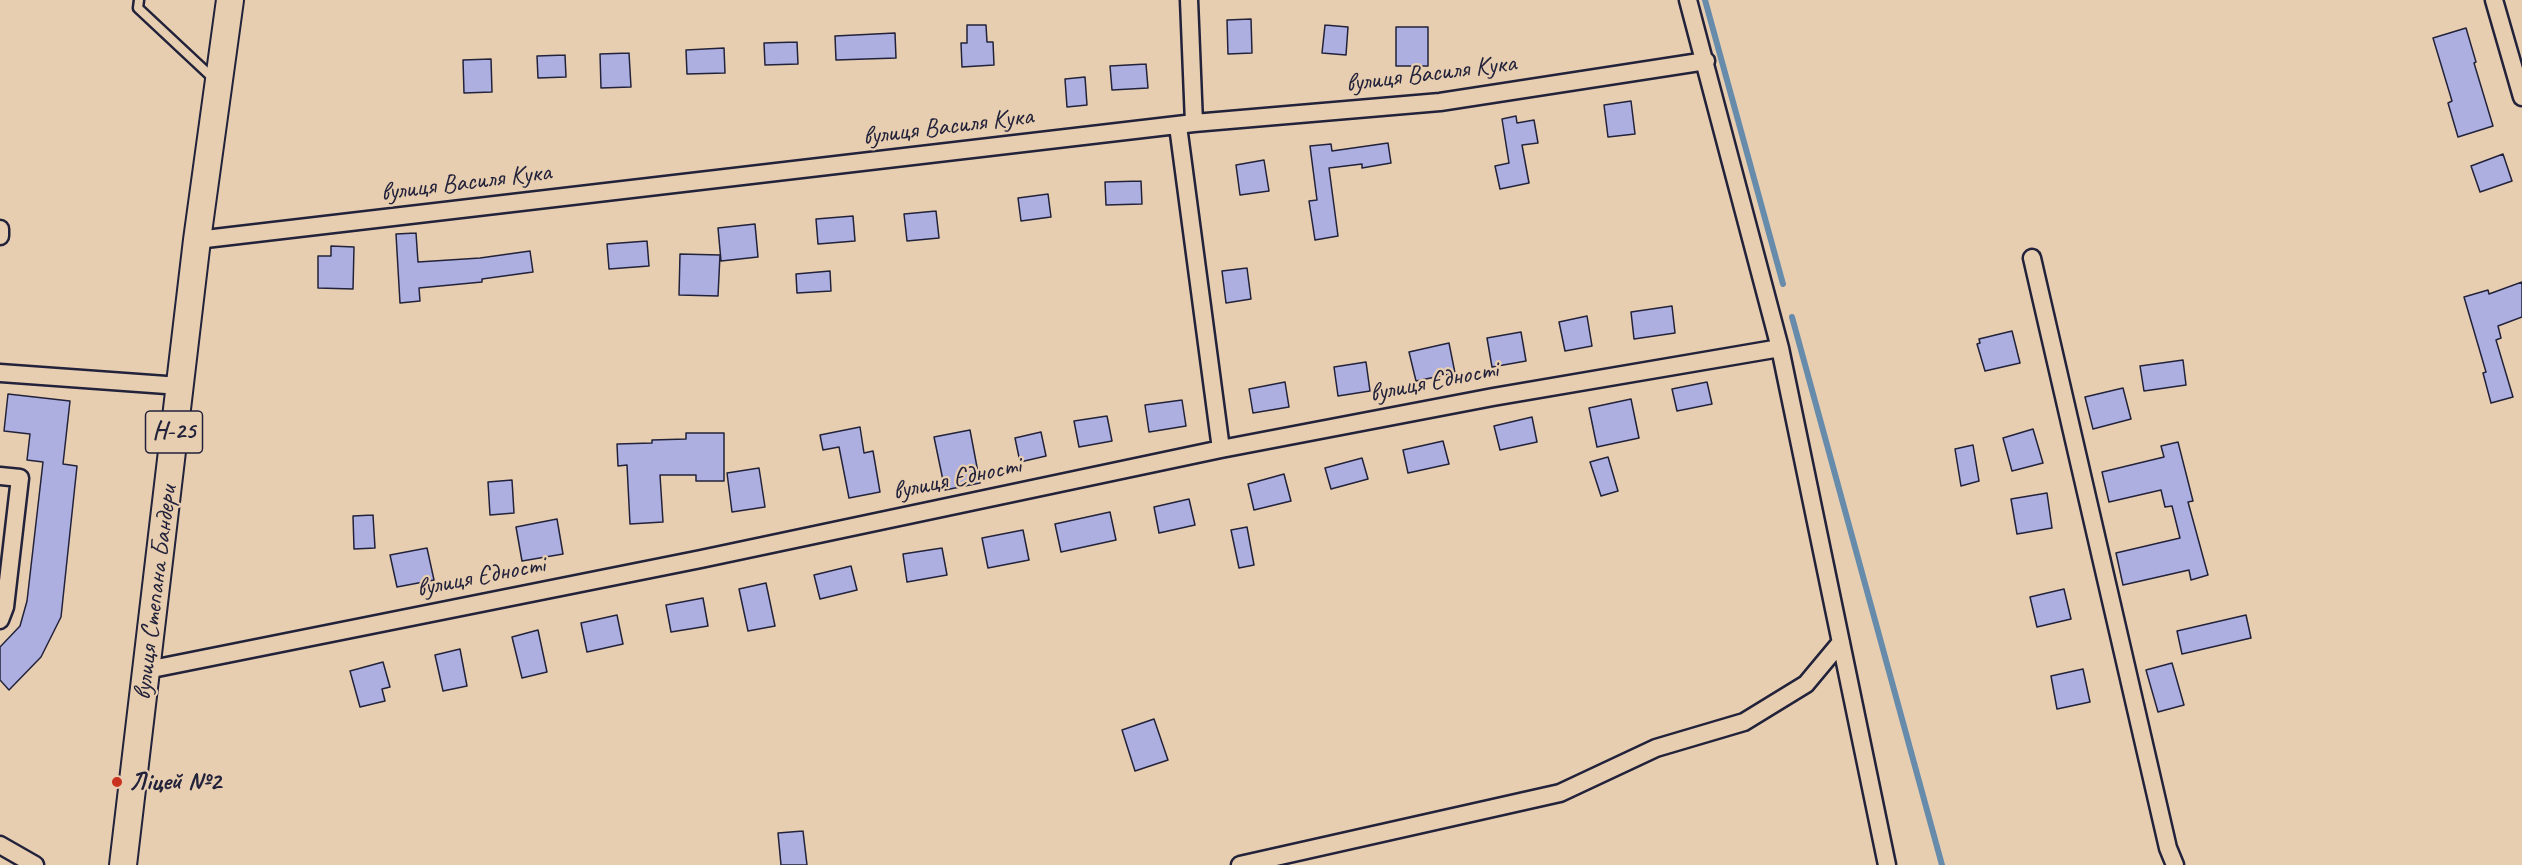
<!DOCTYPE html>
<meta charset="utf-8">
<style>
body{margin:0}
canvas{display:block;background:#e8ceb0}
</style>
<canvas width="2522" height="865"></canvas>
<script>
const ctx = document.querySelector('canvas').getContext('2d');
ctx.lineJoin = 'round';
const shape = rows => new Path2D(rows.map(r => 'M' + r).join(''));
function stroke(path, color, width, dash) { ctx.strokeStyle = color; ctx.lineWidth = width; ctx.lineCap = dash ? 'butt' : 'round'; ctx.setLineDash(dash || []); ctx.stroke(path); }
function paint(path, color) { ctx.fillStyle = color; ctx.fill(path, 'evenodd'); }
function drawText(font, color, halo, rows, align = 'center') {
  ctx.font = font + ' Caveat,sans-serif'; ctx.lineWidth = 4.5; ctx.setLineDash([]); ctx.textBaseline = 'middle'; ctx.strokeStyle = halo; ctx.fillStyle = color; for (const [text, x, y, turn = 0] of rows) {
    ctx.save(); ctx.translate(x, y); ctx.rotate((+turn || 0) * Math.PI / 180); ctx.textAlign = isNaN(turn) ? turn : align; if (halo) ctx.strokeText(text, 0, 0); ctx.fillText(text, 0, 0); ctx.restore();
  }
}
const stream = shape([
 [1705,0,1783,284],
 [1792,317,1942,865]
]);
const building = shape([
 [1251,19,1252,53,1228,54,1227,20,1251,19],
 [967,25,986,25,987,42,993,42,994,65,962,67,961,43,967,43,967,25],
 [1325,25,1348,27,1346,55,1322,53,1325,25],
 [1396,27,1428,27,1428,66,1396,66,1396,27],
 [2466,28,2476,62,2474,63,2493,126,2458,137,2448,103,2452,101,2433,38,2466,28],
 [895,33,896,58,836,60,835,36,895,33],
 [797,42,798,64,765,65,764,43,797,42],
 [724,48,725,73,687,74,686,50,724,48],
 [629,53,631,87,601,88,600,54,629,53],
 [565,55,566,77,538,78,537,56,565,55],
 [491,59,492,92,464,93,463,60,491,59],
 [1146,64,1148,88,1112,90,1110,66,1146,64],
 [1085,77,1087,105,1067,107,1065,79,1085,77],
 [1631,101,1635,134,1608,137,1604,105,1631,101],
 [1516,116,1517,123,1534,120,1538,143,1522,145,1529,183,1500,189,1495,166,1509,163,1502,119,1516,116],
 [1388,143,1391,163,1362,168,1362,164,1329,168,1338,236,1315,240,1309,201,1317,200,1310,146,1331,144,1332,151,1388,143],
 [2503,154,2512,181,2480,192,2471,166,2503,154],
 [1264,160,1269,191,1240,195,1236,165,1264,160],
 [1141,181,1142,204,1106,205,1105,182,1141,181],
 [1048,194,1051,217,1021,221,1018,198,1048,194],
 [936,211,939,238,907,241,904,214,936,211],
 [853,216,855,241,818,244,816,219,853,216],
 [755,224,758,257,721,261,718,228,755,224],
 [416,233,418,262,480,258,530,251,533,272,482,279,482,282,419,288,420,301,400,303,396,234,416,233],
 [647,241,649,266,609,269,607,244,647,241],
 [331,246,354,247,353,289,318,288,318,256,331,256,331,246],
 [680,254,720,255,718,296,679,295,680,254],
 [1247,268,1251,299,1226,303,1222,271,1247,268],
 [830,271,831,291,797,293,796,274,830,271],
 [2522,282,2522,317,2498,326,2501,338,2496,340,2513,397,2491,403,2483,373,2486,372,2464,297,2488,290,2489,294,2522,282],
 [1672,306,1675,333,1634,339,1631,312,1672,306],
 [1587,316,1592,346,1565,351,1559,322,1587,316],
 [2012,331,2020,363,1985,371,1977,344,1980,343,1979,339,2012,331],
 [1521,332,1526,361,1492,367,1487,338,1521,332],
 [1449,343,1455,373,1416,381,1409,352,1449,343],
 [2183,360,2186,385,2144,391,2140,366,2183,360],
 [1366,362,1370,391,1338,396,1334,367,1366,362],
 [1285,382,1289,407,1253,413,1249,389,1285,382],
 [1707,382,1712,404,1677,411,1672,389,1707,382],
 [2123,388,2131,419,2093,429,2085,397,2123,388],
 [8,394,70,401,63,464,77,466,61,617,41,657,9,690,0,680,0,647,20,626,27,601,43,462,27,460,30,434,4,431,8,394],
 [1631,399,1639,438,1597,447,1589,408,1631,399],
 [1182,400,1186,426,1149,432,1145,405,1182,400],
 [1107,416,1112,441,1079,447,1074,421,1107,416],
 [1532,417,1537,442,1500,450,1494,426,1532,417],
 [860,427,864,453,873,451,880,492,849,498,839,447,823,450,820,435,860,427],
 [2033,429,2043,463,2012,471,2003,438,2033,429],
 [970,430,980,483,945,490,934,437,970,430],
 [1041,432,1046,456,1020,462,1015,438,1041,432],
 [686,433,724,433,724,481,696,481,696,475,660,475,663,522,630,524,627,465,618,466,617,444,652,443,652,440,686,439,686,433],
 [1443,441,1449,464,1408,473,1403,450,1443,441],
 [2178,442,2193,501,2188,502,2208,575,2191,580,2189,570,2123,585,2116,553,2180,538,2172,506,2165,507,2161,490,2109,502,2102,472,2164,457,2161,446,2178,442],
 [1973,445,1979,481,1961,486,1955,449,1973,445],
 [1608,457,1618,491,1601,496,1590,462,1608,457],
 [1362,458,1368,479,1331,489,1325,468,1362,458],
 [759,468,765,507,732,512,727,473,759,468],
 [1284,474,1291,501,1254,510,1248,484,1284,474],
 [512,480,514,513,490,515,488,482,512,480],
 [2047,493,2052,528,2017,534,2011,499,2047,493],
 [1189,499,1195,525,1159,533,1154,507,1189,499],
 [1110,512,1116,540,1061,552,1055,524,1110,512],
 [373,515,375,548,354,549,353,516,373,515],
 [557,519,563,554,522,561,516,527,557,519],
 [1247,527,1254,565,1239,568,1231,530,1247,527],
 [1023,530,1029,560,988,568,982,538,1023,530],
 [427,548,434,580,397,587,390,555,427,548],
 [942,548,947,575,907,582,903,554,942,548],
 [851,566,857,590,820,599,814,575,851,566],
 [766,583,775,626,748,631,739,589,766,583],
 [2064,589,2071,619,2037,627,2030,597,2064,589],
 [703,598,708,626,671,632,666,605,703,598],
 [617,615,623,644,587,652,581,623,617,615],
 [2246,615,2251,638,2182,654,2177,631,2246,615],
 [538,630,547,672,522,678,512,637,538,630],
 [460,649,467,686,443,691,435,655,460,649],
 [383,662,390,687,382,689,385,701,360,707,350,671,383,662],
 [2172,663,2184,705,2158,712,2146,670,2172,663],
 [2083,669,2090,702,2057,709,2051,676,2083,669],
 [1154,719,1168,760,1135,771,1122,730,1154,719],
 [803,831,807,865,781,865,778,833,803,831]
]);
const lane = shape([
 [139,0,138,8,215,80]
]);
const street = shape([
 [1189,0,1194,123],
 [1688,0,1780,348,1887,865],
 [2494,0,2522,97],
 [1178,126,1221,449],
 [0,229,0,236],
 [197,240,1194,123,1440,102,1706,61],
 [2032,258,2168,848,2175,865],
 [0,373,180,386],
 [0,476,20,478,5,607,0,620],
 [147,670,701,559,1221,449,1493,397,1780,348],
 [0,845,35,865],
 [1240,865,1560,793,1656,748,1744,722,1806,684,1841,642]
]);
const primary = shape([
 [123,865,197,240,230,0]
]);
const markers = [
 [117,782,6,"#c8321e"]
];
const shields = [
 [174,432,57]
];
const shieldNames = [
 ["Н-25",174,432]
];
const streetNames = [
 ["вулиця Василя Кука",1431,74,-7],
 ["вулиця Василя Кука",948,127,-7],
 ["вулиця Василя Кука",466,183,-7],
 ["вулиця Єдності",1434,382,-11],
 ["вулиця Єдності",957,479,-12],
 ["вулиця Єдності",481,577,-11],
 ["вулиця Степана Бандери",156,593,-83]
];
const poiNames = [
 ["Ліцей №2",129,782]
];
stroke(stream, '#678bab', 6);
paint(building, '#adafe0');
stroke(building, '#22223b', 1.5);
stroke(lane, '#22223b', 13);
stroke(street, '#22223b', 21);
stroke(primary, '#22223b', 30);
stroke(lane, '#e8ceb0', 8);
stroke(street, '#e8ceb0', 16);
stroke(primary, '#e8ceb0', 26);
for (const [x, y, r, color] of markers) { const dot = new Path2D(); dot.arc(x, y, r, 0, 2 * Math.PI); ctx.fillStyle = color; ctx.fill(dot); stroke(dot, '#e8ceb0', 2); }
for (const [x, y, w] of shields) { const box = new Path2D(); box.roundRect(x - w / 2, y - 21, w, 42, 4.5); ctx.fillStyle = '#e8ceb0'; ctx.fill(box); stroke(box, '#22223b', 1.5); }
drawText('bold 24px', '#22223b', null, shieldNames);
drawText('26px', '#22223b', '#e8ceb0', streetNames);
drawText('bold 26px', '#22223b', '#e8ceb0', poiNames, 'left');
</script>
